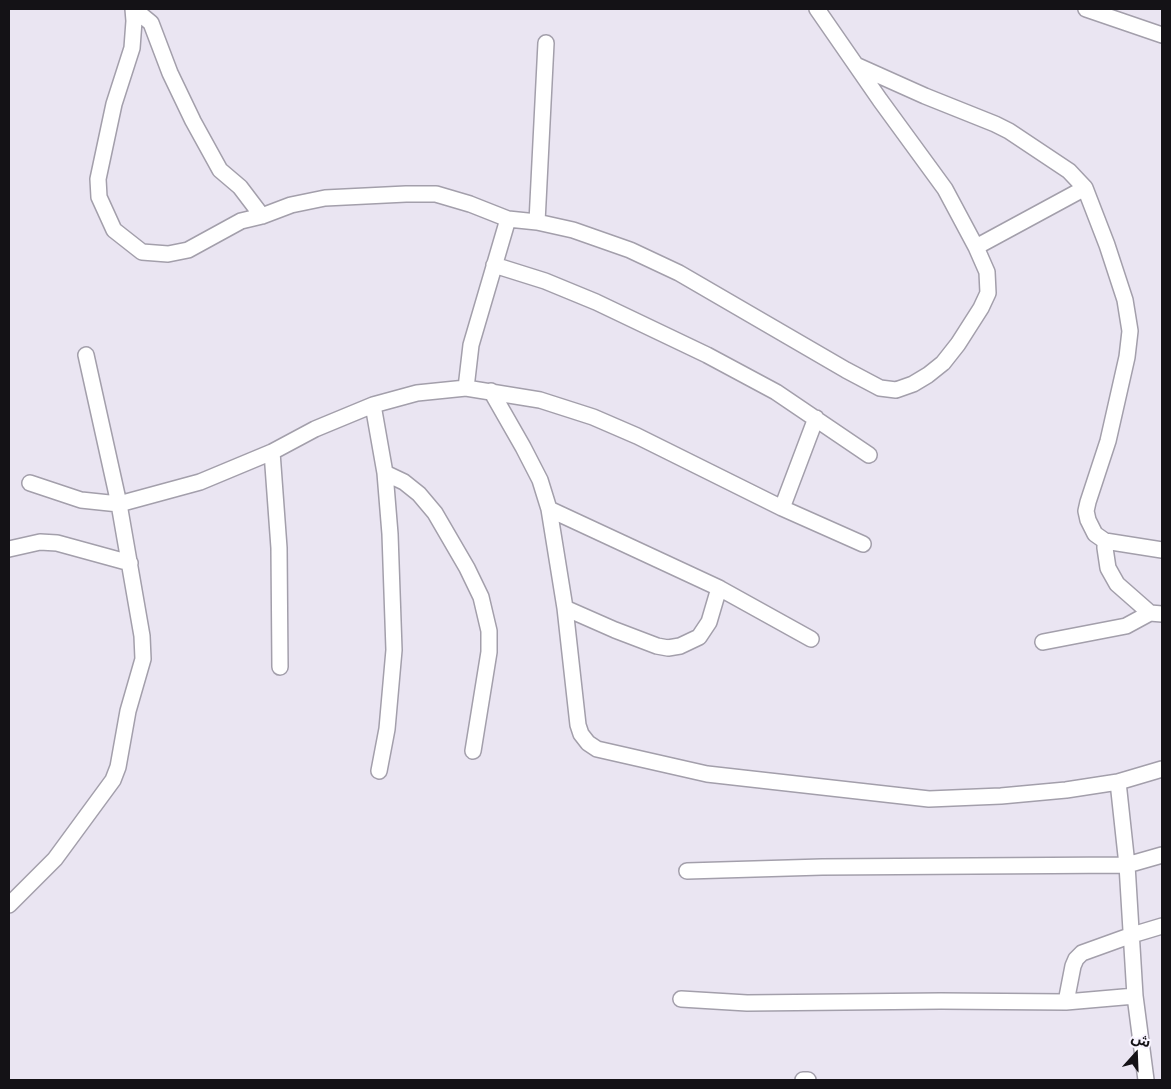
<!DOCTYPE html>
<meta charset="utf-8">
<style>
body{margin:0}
#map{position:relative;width:1171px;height:1089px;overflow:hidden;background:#eae5f2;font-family:"Golos Text","Noto Sans Arabic",sans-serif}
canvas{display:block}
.frame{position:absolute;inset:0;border:10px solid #141216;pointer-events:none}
.north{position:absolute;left:1111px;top:1029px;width:50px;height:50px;-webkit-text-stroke:4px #f7f3fe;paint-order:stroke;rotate:20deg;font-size:14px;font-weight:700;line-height:20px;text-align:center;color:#141216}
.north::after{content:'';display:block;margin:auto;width:18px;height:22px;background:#141216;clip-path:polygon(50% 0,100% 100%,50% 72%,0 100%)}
</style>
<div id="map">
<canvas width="1171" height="1089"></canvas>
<div class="frame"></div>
<div class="north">ش</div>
</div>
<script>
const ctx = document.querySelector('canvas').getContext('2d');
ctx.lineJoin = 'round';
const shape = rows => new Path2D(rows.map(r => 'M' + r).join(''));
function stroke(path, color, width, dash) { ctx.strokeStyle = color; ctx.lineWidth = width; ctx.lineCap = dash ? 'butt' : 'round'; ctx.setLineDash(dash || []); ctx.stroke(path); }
const minor = shape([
 [133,9,134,21,132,48,114,104,98,179,99,197,114,230,142,252,168,254,188,250,241,221,262,216,291,205,325,198,406,194,436,194,470,204,508,219,537,222,573,230,630,250,679,273,846,370,880,388,896,390,913,384,928,375,943,363,958,344,981,308,988,293,987,272,976,247,945,189,880,100,817,9],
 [134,9,151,23,170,73,193,121,220,170,240,187,262,216],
 [1086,9,1162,35],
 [858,66,925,96,995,124,1009,131,1069,171,1085,188,1107,245,1125,300,1130,331,1127,357,1108,441,1088,502,1086,511,1088,520,1095,534,1105,541],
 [537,222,546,43],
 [976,247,1085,188],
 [494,265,545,281,596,302,707,355,776,392,869,455],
 [466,388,471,345,508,219],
 [491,391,523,447,540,480,549,509,565,608,578,725,581,734,588,743,597,749,707,774,929,799,1001,796,1066,790,1118,782,1162,769],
 [373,405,385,473,390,534,394,650,387,729,379,771],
 [272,452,279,548,280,667],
 [385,473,404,482,419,494,435,513,467,568,481,597,489,631,489,652,473,751],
 [30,483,81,500,119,504,200,482,272,452,315,429,373,405,417,393,466,388,540,400,593,417,637,436,782,508,863,544],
 [782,508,816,418],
 [549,509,719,588,811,639],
 [9,549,40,542,57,543,130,563],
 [1162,550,1105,541,1105,548,1108,568,1117,584,1150,613,1162,614],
 [565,608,615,630,657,646,668,648,680,646,699,637,709,622,719,588],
 [1043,642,1126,626,1150,613],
 [1118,782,1127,865,1135,996,1146,1080],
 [687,871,822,867,1127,865,1162,855],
 [9,905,55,859,113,780,118,767,128,711,143,659,142,636,119,504,86,355],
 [681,999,747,1003,941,1001,1066,1002,1135,996],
 [1066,1002,1073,966,1076,959,1082,953,1132,935,1162,926],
 [803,1080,808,1080]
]);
stroke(minor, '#a39fab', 18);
stroke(minor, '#fff', 15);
</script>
